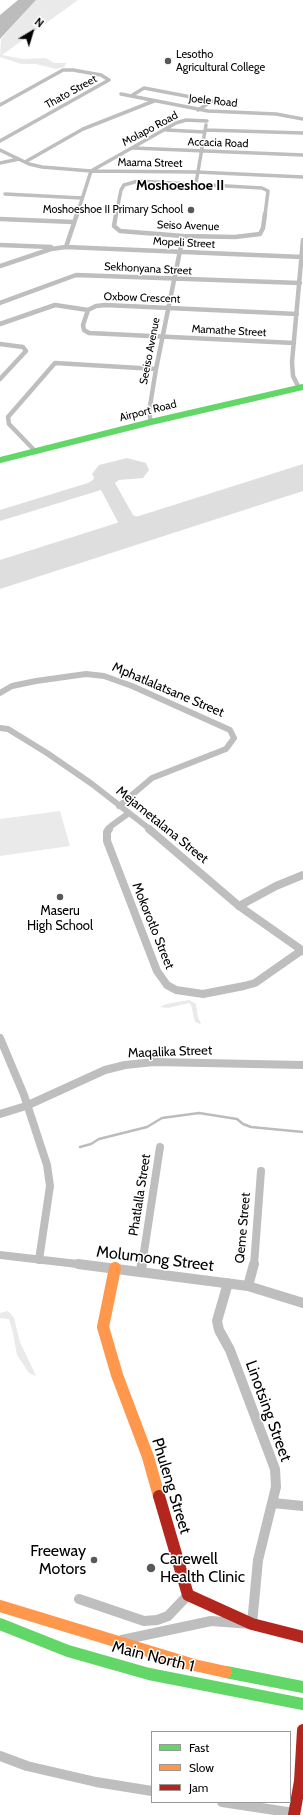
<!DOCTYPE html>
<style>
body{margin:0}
#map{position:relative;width:303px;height:1815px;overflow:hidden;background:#fff;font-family:Cabin,sans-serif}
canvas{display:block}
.legend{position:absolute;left:151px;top:1731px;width:140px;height:72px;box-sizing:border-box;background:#fff;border:1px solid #999;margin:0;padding:5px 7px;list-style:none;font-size:12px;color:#000}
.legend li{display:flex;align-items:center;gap:8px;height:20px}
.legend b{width:20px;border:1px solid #999}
.north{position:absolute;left:12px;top:12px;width:40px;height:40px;-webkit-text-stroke:3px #fff;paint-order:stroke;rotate:38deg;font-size:11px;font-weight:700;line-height:16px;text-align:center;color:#000}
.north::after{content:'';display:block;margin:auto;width:14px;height:18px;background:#000;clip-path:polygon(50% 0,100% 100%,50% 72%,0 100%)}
</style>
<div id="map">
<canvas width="303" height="1815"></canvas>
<ul class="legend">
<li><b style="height:5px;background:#63d668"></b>Fast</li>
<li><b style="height:5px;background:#ff974d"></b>Slow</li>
<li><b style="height:5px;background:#b3261e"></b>Jam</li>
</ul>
<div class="north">N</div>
</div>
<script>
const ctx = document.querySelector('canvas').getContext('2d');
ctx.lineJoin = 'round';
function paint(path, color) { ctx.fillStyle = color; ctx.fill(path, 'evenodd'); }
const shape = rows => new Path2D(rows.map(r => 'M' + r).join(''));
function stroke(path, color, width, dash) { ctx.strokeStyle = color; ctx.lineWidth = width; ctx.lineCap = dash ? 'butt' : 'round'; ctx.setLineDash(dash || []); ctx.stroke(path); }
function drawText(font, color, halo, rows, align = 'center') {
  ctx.font = font + ' Cabin,sans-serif'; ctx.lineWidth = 3; ctx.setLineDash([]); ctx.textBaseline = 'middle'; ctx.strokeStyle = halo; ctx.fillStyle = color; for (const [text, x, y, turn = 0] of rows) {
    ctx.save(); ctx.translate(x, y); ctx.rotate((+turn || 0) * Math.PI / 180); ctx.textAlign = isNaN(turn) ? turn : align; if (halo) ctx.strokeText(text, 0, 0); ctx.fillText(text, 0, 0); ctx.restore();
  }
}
const green = shape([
 [36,0,78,0,2,55,23,59,46,58,54,63,66,63,64,67,56,69,36,64,21,64,0,57,1,39],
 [60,811,70,846,0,856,0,819],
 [189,1000,196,1004,198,1017,201,1023,200,1024,195,1022,191,1005,189,1003,168,1008,160,1007,166,1004],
 [8,1311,14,1318,20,1342,36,1376,29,1373,17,1355,13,1333,9,1319,0,1318,0,1313]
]);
const water = shape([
 [18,0,36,0,0,39,0,15]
]);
const stream = shape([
 [80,1147,91,1144,99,1139,147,1127,162,1118,199,1113,237,1119,243,1124,251,1127,303,1132]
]);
const taxiway = shape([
 [127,458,146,463,149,470,143,478,119,480,115,483,133,515,140,518,162,520,165,524,162,528,156,529,136,528,132,535,122,542,116,543,110,542,107,538,118,529,119,524,101,490,0,521,0,510,88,483,93,480,94,477,92,474,99,465,127,458]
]);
const runway = shape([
 [303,464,303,491,0,589,0,560,303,464]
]);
const streetFar4 = shape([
 [121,94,208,111,276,114,303,119],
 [131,96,144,88,212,101,198,110],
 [0,105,63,70,73,70,101,75,109,80,0,141],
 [166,130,204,132],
 [205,130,303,133],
 [133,148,303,155],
 [0,150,29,164,42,167,91,171,196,172,303,177],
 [25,162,83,129,154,101],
 [0,163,19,159],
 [196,183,206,125],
 [5,194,82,198],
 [77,215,91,171,176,123,186,120,207,121],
 [116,215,121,190,124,185,138,181,262,188,268,191,265,215]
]);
const streetFar3 = shape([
 [116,214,114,226,120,231,183,236,235,237,260,234,263,228,265,214],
 [0,219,74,222],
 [0,245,51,247],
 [66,247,77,214],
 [0,266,51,249,66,247,302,257],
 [0,303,76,275,300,283],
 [0,324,55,305,88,310],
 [294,343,89,333,84,330,83,325,88,310,96,306,105,305,297,314],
 [0,344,23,347,26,351,0,379],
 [299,388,293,376,292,362,303,240],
 [151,422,149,412,156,369,183,236],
 [36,452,9,424,8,417,55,363,156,369]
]);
const streetFar2 = shape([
 [0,693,12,686,36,681,86,674,104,676,132,686,230,730,234,738,226,749,152,778,119,806],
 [0,728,8,729,47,753,92,784,151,830],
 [108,830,111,826,129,813]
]);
const streetFar1 = shape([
 [109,829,107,832,107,841,157,971,167,985,176,990,203,994,244,986,255,983,302,950],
 [149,829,239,906,303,951],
 [239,906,276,886,303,875],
 [0,1038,24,1095,47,1165,50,1186,39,1260],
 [0,1114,26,1106,105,1070,125,1065,154,1062,303,1065],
 [0,1255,86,1265],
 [142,1265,160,1147],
 [254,1265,261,1171]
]);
const street = shape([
 [78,1264,248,1286,303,1303],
 [141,1271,142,1264],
 [248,1286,254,1264],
 [273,1503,303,1506],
 [79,1599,144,1621,157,1620,168,1616,188,1595],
 [122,1640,211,1621,252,1624,258,1560,276,1487,275,1469,230,1350,219,1330,217,1321,228,1283],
 [0,1756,27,1766,96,1782,152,1791],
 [222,1802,294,1813]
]);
const fastFar1 = shape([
 [0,460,151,422,303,387]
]);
const fast = shape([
 [0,1624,68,1651,149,1674,303,1704],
 [226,1672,303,1687]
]);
const slow = shape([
 [115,1268,103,1327,117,1375,148,1457,159,1496],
 [0,1606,194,1665,226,1672]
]);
const jam = shape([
 [159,1496,188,1595,252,1624,303,1637],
 [294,1815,300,1781,303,1730]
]);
const markers = [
 [168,61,4,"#595959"],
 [191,210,4,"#595959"],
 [60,897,4,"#595959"],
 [94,1560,4,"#595959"],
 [151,1568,5,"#595959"]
];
const farPoinames = [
 ["Lesotho",176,55],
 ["Agricultural College",176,68],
 ["Moshoeshoe II Primary School",183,210,"right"]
];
const farStreetnames = [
 ["Thato Street",71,92,-29],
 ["Joele Road",213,101,6],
 ["Molapo Road",150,129,-28],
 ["Accacia Road",218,143,2],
 ["Maama Street",150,163,1],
 ["Seiso Avenue",188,226,2],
 ["Mopeli Street",184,243,3],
 ["Sekhonyana Street",148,269,3],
 ["Oxbow Crescent",142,298,2],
 ["Mamathe Street",229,331,3],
 ["Seeiso Avenue",150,351,-79],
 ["Airport Road",148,411,-14]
];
const streetNames = [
 ["Mphatlalatsane Street",168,690,23],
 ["Mejametalana Street",162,825,39],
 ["Mokorotlo Street",153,926,68],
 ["Maqalika Street",170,1052,-2],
 ["Phatlalla Street",140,1195,-81],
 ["Qeme Street",243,1228,-85]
];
const poiNames = [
 ["Maseru",60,911],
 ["High School",60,926]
];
const farDistrictnames = [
 ["Moshoeshoe II",180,186]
];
const nearStreetnames = [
 ["Molumong Street",155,1259,7],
 ["Linotsing Street",268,1411,70],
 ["Phuleng Street",171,1486,73],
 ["Main North 1",153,1657,14]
];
const nearPoinames = [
 ["Freeway",86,1551],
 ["Motors",86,1569],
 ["Carewell",160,1559,"left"],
 ["Health Clinic",160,1577,"left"]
];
paint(green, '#eaeaea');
paint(water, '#bcbcbc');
stroke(stream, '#bcbcbc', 2.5);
paint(taxiway, '#dedede');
paint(runway, '#dedede');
stroke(streetFar4, '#bebebe', 3.5);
stroke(streetFar3, '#bebebe', 4.5);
stroke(streetFar2, '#bebebe', 6);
stroke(streetFar1, '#bebebe', 8);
stroke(street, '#bebebe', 10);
stroke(fastFar1, '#63d668', 6);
stroke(fast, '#63d668', 12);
stroke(slow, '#ff974d', 12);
stroke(jam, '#b3261e', 12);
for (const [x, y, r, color] of markers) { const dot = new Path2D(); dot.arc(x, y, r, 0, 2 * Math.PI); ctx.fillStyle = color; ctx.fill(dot); stroke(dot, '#fff', 1.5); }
drawText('11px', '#000', '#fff', farPoinames, 'left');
drawText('11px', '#000', '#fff', farStreetnames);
drawText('13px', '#000', '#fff', streetNames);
drawText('13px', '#000', '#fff', poiNames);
drawText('bold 14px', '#000', '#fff', farDistrictnames);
drawText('16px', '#000', '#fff', nearStreetnames);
drawText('16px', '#000', '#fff', nearPoinames, 'right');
</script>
